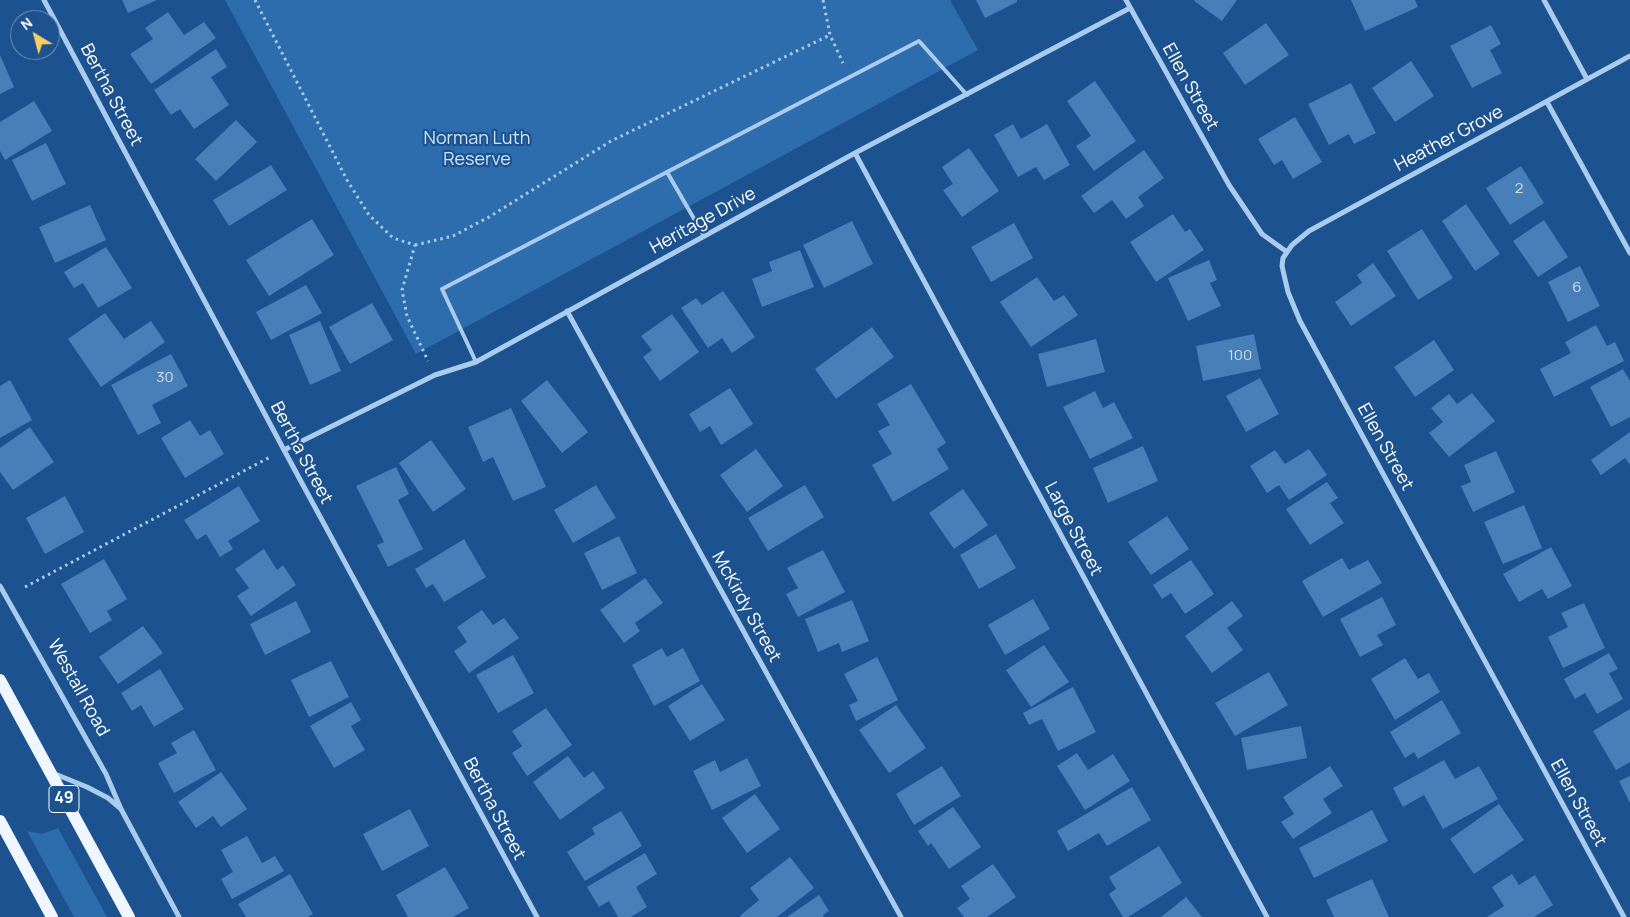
<!DOCTYPE html>
<style>
body{margin:0}
#map{position:relative;width:1630px;height:917px;overflow:hidden;background:#1b528f;font-family:Manrope,sans-serif}
canvas{display:block}
.north{position:absolute;left:10px;top:10px;width:50px;height:50px;box-sizing:border-box;background:#1b528f;border:1px solid #7697bc;border-radius:50%;rotate:323deg;font-size:14px;font-weight:700;line-height:20px;text-align:center;color:#fff}
.north::after{content:'';display:block;margin:auto;width:18px;height:22px;background:#ffcd66;clip-path:polygon(50% 0,100% 100%,50% 72%,0 100%)}
</style>
<div id="map">
<canvas width="1630" height="917"></canvas>
<div class="north">N</div>
</div>
<script>
const ctx = document.querySelector('canvas').getContext('2d');
ctx.lineJoin = 'round';
function paint(path, color) { ctx.fillStyle = color; ctx.fill(path, 'evenodd'); }
const shape = rows => new Path2D(rows.map(r => 'M' + r).join(''));
function stroke(path, color, width, dash) { ctx.strokeStyle = color; ctx.lineWidth = width; ctx.lineCap = dash ? 'butt' : 'round'; ctx.setLineDash(dash || []); ctx.stroke(path); }
function drawText(font, color, halo, rows, align = 'center') {
  ctx.font = font + ' Manrope,sans-serif'; ctx.lineWidth = 4.5; ctx.setLineDash([]); ctx.textBaseline = 'middle'; ctx.strokeStyle = halo; ctx.fillStyle = color; for (const [text, x, y, turn = 0] of rows) {
    ctx.save(); ctx.translate(x, y); ctx.rotate((+turn || 0) * Math.PI / 180); ctx.textAlign = isNaN(turn) ? turn : align; if (halo) ctx.strokeText(text, 0, 0); ctx.fillText(text, 0, 0); ctx.restore();
  }
}
const green = shape([
 [225,0,950,0,978,50,416,354],
 [58,828,107,917,74,917,27,831,42,834]
]);
const building = shape([
 [122,0,157,0,128,13],
 [976,0,1017,0,1017,2,985,18],
 [1195,0,1237,0,1222,21,1194,1],
 [1351,0,1415,0,1418,7,1365,31],
 [168,12,184,35,204,22,216,38,151,84,130,54,153,39,145,28],
 [1266,23,1289,55,1245,85,1223,53],
 [1491,25,1501,44,1490,50,1502,73,1472,88,1450,46],
 [216,49,227,67,211,77,229,105,194,129,180,109,171,115,154,90],
 [0,55,14,87,0,94],
 [1411,61,1434,96,1395,122,1372,88],
 [1095,81,1136,141,1094,171,1076,146,1091,136,1067,101],
 [1351,83,1376,133,1354,144,1349,134,1329,145,1308,104],
 [34,101,52,131,5,160,0,151,0,122],
 [1295,117,1322,162,1293,179,1282,160,1274,165,1258,139],
 [236,120,257,142,216,181,195,159],
 [1013,124,1021,139,1047,124,1070,165,1044,180,1036,167,1018,177,994,135],
 [46,143,66,184,32,201,12,160],
 [969,148,999,191,962,217,943,190,953,184,942,167],
 [1144,150,1164,178,1138,197,1144,206,1126,219,1112,200,1094,213,1081,196],
 [271,165,287,190,229,226,213,200],
 [1521,166,1544,203,1510,225,1486,188],
 [1466,204,1500,254,1475,271,1442,221],
 [90,205,106,240,55,263,39,227],
 [1173,214,1185,232,1190,229,1204,250,1156,282,1130,242],
 [312,219,334,255,269,296,246,260],
 [1544,220,1568,257,1538,277,1513,241],
 [852,221,873,264,824,288,803,245],
 [1014,223,1033,258,991,282,971,247],
 [1422,229,1453,278,1418,300,1387,251],
 [106,247,132,288,98,308,83,283,74,288,64,272],
 [800,250,814,287,762,307,752,279,772,271,769,262],
 [1209,260,1217,280,1210,283,1221,306,1188,321,1168,278],
 [1373,263,1396,296,1351,326,1335,302,1362,283,1357,275],
 [1580,266,1600,306,1568,322,1548,282],
 [1037,277,1054,301,1064,295,1078,315,1031,347,1000,302],
 [306,285,322,313,271,340,256,312],
 [723,291,755,337,732,353,722,338,708,348,681,308,696,298,702,305],
 [372,303,393,340,350,364,329,327],
 [105,313,124,339,151,321,165,342,101,387,68,339],
 [672,314,699,352,660,381,643,357,652,350,641,336],
 [320,321,341,371,310,385,289,335],
 [1596,325,1607,346,1615,342,1624,361,1554,397,1540,369,1571,353,1565,342],
 [872,327,894,357,836,399,815,369],
 [1254,334,1261,369,1203,381,1196,346],
 [1096,339,1105,372,1047,387,1038,354],
 [1434,340,1454,370,1415,397,1394,367],
 [171,354,188,386,152,405,161,423,138,435,111,385],
 [1623,369,1630,381,1630,417,1611,427,1590,387],
 [1260,378,1279,414,1246,432,1226,396],
 [10,380,32,420,0,438,0,386],
 [547,380,588,432,562,453,521,401],
 [911,384,946,443,937,449,949,469,893,502,872,465,892,454,878,431,890,425,877,404],
 [730,388,753,424,721,445,710,426,700,432,689,414],
 [1095,391,1103,408,1114,402,1133,438,1090,459,1063,407],
 [1472,393,1495,421,1449,457,1429,433,1443,422,1431,408,1449,394,1457,404],
 [511,408,546,487,513,501,493,457,483,462,468,427],
 [190,420,200,436,210,430,224,454,185,478,161,438],
 [30,427,54,462,13,490,0,472,0,448],
 [1630,432,1630,465,1625,458,1601,475,1591,460],
 [431,440,466,489,433,512,399,463],
 [1143,446,1158,481,1108,503,1093,468],
 [756,449,783,486,747,512,720,475],
 [1309,449,1327,475,1289,500,1279,485,1267,493,1250,466,1275,450,1285,464],
 [1496,451,1515,492,1473,512,1461,486,1471,482,1464,465],
 [396,467,409,494,398,500,423,549,388,567,377,545,384,542,356,486],
 [1327,482,1338,498,1330,503,1344,523,1310,545,1286,509],
 [596,485,616,518,573,543,554,510],
 [805,485,824,517,768,551,748,518],
 [239,486,260,521,228,541,233,549,220,557,206,534,197,540,184,520],
 [963,489,988,525,954,549,929,513],
 [65,496,84,532,45,554,26,518],
 [1524,505,1542,548,1503,564,1484,522],
 [1167,516,1189,549,1151,575,1128,542],
 [996,534,1016,568,979,589,960,555],
 [619,536,637,573,602,590,584,553],
 [464,539,486,577,444,602,433,584,426,588,415,569],
 [1551,547,1572,586,1548,599,1542,589,1519,602,1503,574],
 [264,549,277,570,283,565,296,585,251,616,237,596,249,588,235,569],
 [823,550,845,592,798,617,786,594,798,588,787,568],
 [1342,558,1349,570,1368,560,1382,583,1323,617,1302,581],
 [104,559,127,599,107,611,112,620,90,633,61,584],
 [1191,560,1214,594,1185,614,1171,593,1162,599,1153,585],
 [645,578,663,603,635,623,640,631,624,643,600,610],
 [1382,597,1396,625,1377,635,1383,645,1360,657,1340,619],
 [1033,599,1050,629,1005,655,988,625],
 [852,600,869,641,842,652,839,643,818,652,805,619],
 [296,601,311,632,265,655,250,624],
 [1232,601,1243,616,1227,628,1243,650,1212,673,1185,636],
 [1584,603,1605,648,1563,668,1548,637,1568,627,1561,613],
 [482,610,493,625,504,618,519,638,469,673,454,651,467,642,457,627],
 [143,626,163,653,118,684,99,657],
 [1044,645,1069,682,1031,707,1006,670],
 [662,648,667,657,683,648,700,681,654,706,632,665],
 [1609,653,1618,669,1609,673,1623,699,1597,714,1585,693,1575,699,1564,679],
 [513,655,534,693,498,713,476,675],
 [877,657,898,700,856,721,849,705,858,701,844,674],
 [1405,658,1418,679,1429,673,1440,692,1395,720,1371,679],
 [331,661,349,697,309,717,291,680],
 [160,669,184,709,154,727,141,705,132,711,121,693],
 [1269,672,1288,705,1235,736,1215,703],
 [702,684,725,720,690,741,668,706],
 [1073,687,1096,732,1058,751,1042,719,1029,725,1023,713],
 [1442,700,1461,733,1418,759,1414,752,1405,758,1390,732],
 [351,702,361,720,351,726,365,750,334,768,310,726],
 [896,705,926,748,889,773,859,730],
 [546,708,572,745,527,776,512,753,522,746,512,731],
 [1630,709,1630,762,1616,770,1593,731],
 [1301,726,1307,758,1247,770,1241,738],
 [194,730,216,770,174,793,158,763,177,753,171,743],
 [1077,753,1088,770,1113,754,1130,781,1085,810,1057,766],
 [568,756,584,778,593,771,605,788,560,820,533,782],
 [747,758,761,786,712,810,693,771,715,760,720,772],
 [1444,760,1455,779,1479,766,1498,799,1443,829,1424,795,1403,807,1393,788],
 [942,766,961,796,914,825,896,794],
 [1330,766,1343,786,1323,799,1332,813,1293,839,1281,822,1294,814,1283,797],
 [221,772,247,809,221,827,213,816,196,828,178,802],
 [1630,776,1630,803,1619,781],
 [1132,787,1151,820,1107,846,1099,833,1068,851,1057,831],
 [755,794,780,829,747,853,722,818],
 [1499,804,1524,840,1474,874,1450,839],
 [953,807,981,847,949,869,931,843,928,846,918,831],
 [410,809,429,846,382,871,363,834],
 [1372,810,1388,841,1314,878,1299,848],
 [621,811,642,846,585,881,567,852,595,834,592,828],
 [247,836,262,863,275,856,284,871,232,899,221,879,233,872,221,850],
 [1159,846,1182,883,1128,917,1123,917,1109,894,1116,889,1109,877],
 [645,853,657,874,636,887,647,907,631,917,618,917,609,901,599,907,587,887],
 [790,857,814,888,777,917,741,917,740,916,759,900,750,888],
 [993,864,1016,897,987,917,964,917,957,908,970,899,961,886],
 [445,867,469,908,453,917,408,917,396,895],
 [290,874,313,914,308,917,246,917,238,904],
 [1512,874,1519,885,1535,875,1553,905,1534,917,1487,917,1504,906,1492,887],
 [1372,879,1389,917,1334,917,1326,900],
 [819,895,829,911,823,915,824,917,787,917],
 [1186,897,1202,917,1161,917]
]);
const path = shape([
 [255,0,347,180,369,215,393,238,415,245,402,290,407,316,428,361],
 [823,0,830,35,843,63],
 [415,245,453,236,489,217,611,141,830,35],
 [25,587,272,456]
]);
const lane = shape([
 [667,172,704,236],
 [476,362,442,289,919,41,967,95]
]);
const street = shape([
 [44,0,284,450,537,917],
 [1126,0,1229,185,1262,234,1287,252],
 [1544,0,1587,79],
 [1547,102,1630,253],
 [855,153,1267,917],
 [567,311,901,917],
 [284,450,435,375,476,362,855,153,1130,8],
 [0,586,106,774,121,809],
 [55,774,87,787,108,798,121,809,179,917],
 [1624,917,1300,321,1288,292,1282,266,1283,258,1292,245,1309,231,1630,56]
]);
const primary = shape([
 [0,680,129,917],
 [0,821,52,917]
]);
const numberNames = [
 ["2",1519,189],
 ["6",1577,288],
 ["100",1240,356],
 ["30",165,378]
];
const shields = [
 [64,799,30]
];
const shieldNames = [
 ["49",64,799]
];
const streetNames = [
 ["Ellen Street",1190,87,61],
 ["Bertha Street",111,95,62],
 ["Heather Grove",1449,139,-28],
 ["Heritage Drive",703,221,-29],
 ["Ellen Street",1385,447,61],
 ["Bertha Street",301,453,62],
 ["Large Street",1073,529,62],
 ["McKirdy Street",746,607,61],
 ["Westall Road",78,688,61],
 ["Ellen Street",1578,803,61],
 ["Bertha Street",494,809,62]
];
const parkNames = [
 ["Norman Luth",477,139],
 ["Reserve",477,160]
];
paint(green, '#2e6dad');
paint(building, '#487fb8');
stroke(path, '#a9cbee', 3, [2.5, 4]);
stroke(lane, '#a9cbee', 4);
stroke(street, '#a9cbee', 5);
stroke(primary, '#f0f6ff', 12);
drawText('15px', '#d1dfed', null, numberNames);
for (const [x, y, w] of shields) { const box = new Path2D(); box.roundRect(x - w / 2, y - 13.5, w, 27, 4); ctx.fillStyle = '#1b528f'; ctx.fill(box); stroke(box, '#fff', 1); }
drawText('bold 16px', '#fff', null, shieldNames);
drawText('18px', '#fff', '#1b528f', streetNames);
drawText('18px', '#cfe4fa', '#1b528f', parkNames);
</script>
